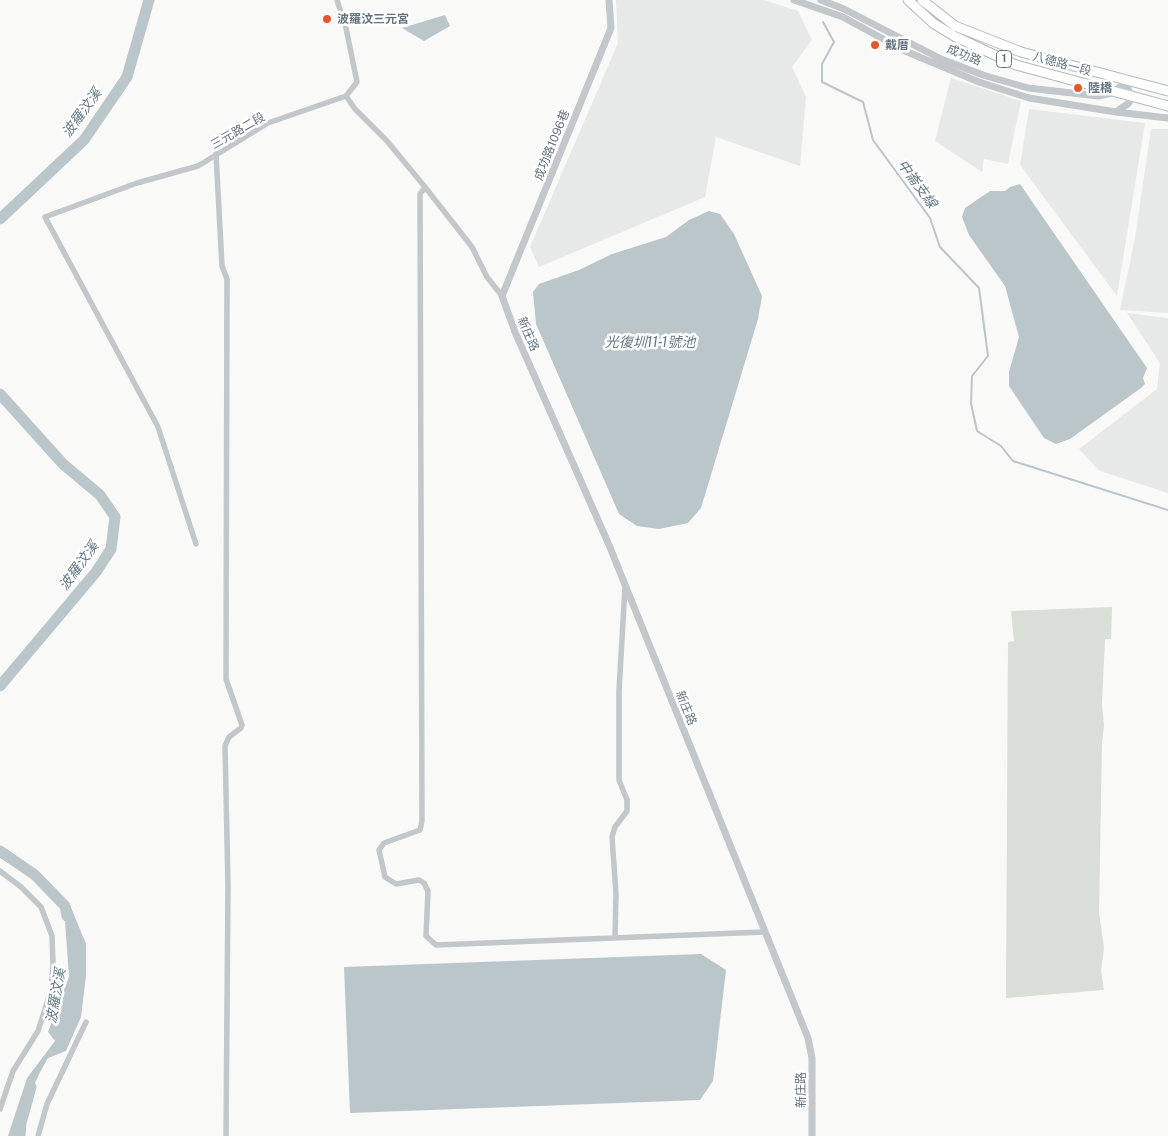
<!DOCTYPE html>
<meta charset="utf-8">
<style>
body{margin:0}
canvas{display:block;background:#f9f9f7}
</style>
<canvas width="1168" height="1136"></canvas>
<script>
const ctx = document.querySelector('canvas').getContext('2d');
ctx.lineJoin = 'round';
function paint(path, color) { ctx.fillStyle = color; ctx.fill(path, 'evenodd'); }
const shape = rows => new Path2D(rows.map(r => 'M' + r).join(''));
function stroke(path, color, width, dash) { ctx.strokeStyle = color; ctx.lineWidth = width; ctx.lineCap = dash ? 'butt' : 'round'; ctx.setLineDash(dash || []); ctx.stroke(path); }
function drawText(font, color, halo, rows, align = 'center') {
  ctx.font = font + ' "Public Sans","Noto Sans TC",sans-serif'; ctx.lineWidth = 5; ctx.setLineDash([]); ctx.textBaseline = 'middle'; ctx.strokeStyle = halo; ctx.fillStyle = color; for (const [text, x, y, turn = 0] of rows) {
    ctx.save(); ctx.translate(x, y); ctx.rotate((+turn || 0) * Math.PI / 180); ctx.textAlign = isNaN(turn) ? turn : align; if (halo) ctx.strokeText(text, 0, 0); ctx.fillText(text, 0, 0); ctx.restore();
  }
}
const built = shape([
 [616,0,764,0,798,11,812,40,792,67,806,97,800,166,716,137,705,197,539,267,530,247,618,43],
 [951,78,1021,101,1008,164,984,159,982,172,935,141],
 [1029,109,1145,123,1117,296,1020,165],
 [1151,129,1168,129,1168,313,1120,310,1135,238],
 [1127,313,1168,318,1168,493,1100,471,1079,449,1157,389,1160,363]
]);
const green = shape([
 [1112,607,1111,639,1105,639,1102,704,1104,726,1102,742,1099,913,1104,948,1101,971,1104,990,1006,998,1008,642,1014,641,1011,611]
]);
const water = shape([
 [445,15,450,26,424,41,402,28],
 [1020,184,1147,368,1143,378,1145,384,1141,388,1070,439,1056,444,1044,438,1009,386,1009,372,1019,337,1005,286,969,235,962,217,965,208,990,191,1005,191,1010,187],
 [709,211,720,214,734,234,762,296,758,319,701,508,688,523,659,529,637,526,619,514,536,324,533,292,539,284,579,270,612,254,666,237,689,220],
 [59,903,70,905,86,944,86,976,81,1017,66,1051,48,1058,40,1072,24,1107,23,1136,8,1136,27,1078,55,1041,48,1032,69,977,65,921],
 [701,954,726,970,713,1081,700,1100,350,1113,344,967]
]);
const stream = shape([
 [823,22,834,42,822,64,822,82,863,102,873,140,930,218,940,247,979,288,988,356,972,376,971,403,977,431,1001,446,1013,461,1168,510]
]);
const river = shape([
 [0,219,84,140,127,77,149,0],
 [0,394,63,464,100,495,115,517,111,549,96,572,0,686],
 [0,851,35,875,65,906,67,916],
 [20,1136,21,1123,31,1087]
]);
const minor = shape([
 [346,96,355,109,387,141,425,187,472,247,487,277,502,296],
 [216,154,222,266,227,279,226,679,242,725,241,728,229,737,225,746,228,886,226,1136],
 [425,187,420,194,422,821,420,830,384,843,379,850,385,877,396,884,419,880,424,883,428,891,426,936,436,945,764,932],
 [196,544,158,427,45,217,137,183,198,166,268,123,346,96,357,82,346,28,337,0],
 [0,871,21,887,41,907,52,936,53,965,51,990,38,1031,13,1071,0,1109],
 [615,938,616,894,612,837,615,827,627,811,627,800,619,780,619,691,625,587],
 [38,1136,47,1104,86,1022]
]);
const tertiary = shape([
 [609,0,611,28,502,296,515,332,609,545,808,1038,812,1058,812,1136],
 [794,0,843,17,905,51,979,82,1029,98,1116,112,1168,118],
 [821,0,844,9,941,59,983,75,1028,88,1098,96,1113,93,1126,81,1130,96,1129,103,1116,112]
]);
const primary = shape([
 [908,0,933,23,954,36,1016,65,1168,106],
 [922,0,955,26,1021,52,1168,91]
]);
const markers = [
 [327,19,5,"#e4592c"],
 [875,45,5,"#e4592c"],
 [1078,88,5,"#e4592c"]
];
const shields = [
 [1004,59,15]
];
const shieldNames = [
 ["1",1004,59]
];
const poiNames = [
 ["波羅汶三元宮",337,19],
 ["戴厝",885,45],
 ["陸橋",1088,88]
];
const streetNames = [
 ["成功路",964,55,22],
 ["八德路一段",1062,64,15],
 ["三元路二段",238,131,-30],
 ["成功路1096巷",552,145,-68],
 ["新庄路",528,334,67],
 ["新庄路",686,708,68],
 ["新庄路",801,1090,-90]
];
const waterNames = [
 ["波羅汶溪",82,113,-54],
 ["中崙支線",917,184,54],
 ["光復圳11-1號池",650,343],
 ["波羅汶溪",79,566,-54],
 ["波羅汶溪",56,996,-80]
];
paint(built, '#e7e8e8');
paint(green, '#d9ded6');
paint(water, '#bbc6cb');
stroke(stream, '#bbc6cb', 2);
stroke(river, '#bbc6cb', 11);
stroke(primary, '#b4b9bd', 11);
stroke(minor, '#c2c7cb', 5.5);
stroke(tertiary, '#c2c7cb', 7);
stroke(primary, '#fff', 9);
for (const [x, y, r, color] of markers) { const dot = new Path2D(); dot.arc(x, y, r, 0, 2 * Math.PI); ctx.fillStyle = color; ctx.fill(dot); stroke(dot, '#fff', 2); }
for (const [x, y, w] of shields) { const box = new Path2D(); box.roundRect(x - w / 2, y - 8.5, w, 17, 4); ctx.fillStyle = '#fff'; ctx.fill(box); stroke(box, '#647482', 1); }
drawText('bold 11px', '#647482', null, shieldNames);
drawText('bold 12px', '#647482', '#fff', poiNames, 'left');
drawText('12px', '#647482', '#fff', streetNames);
drawText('italic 14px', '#647a83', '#fff', waterNames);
</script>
